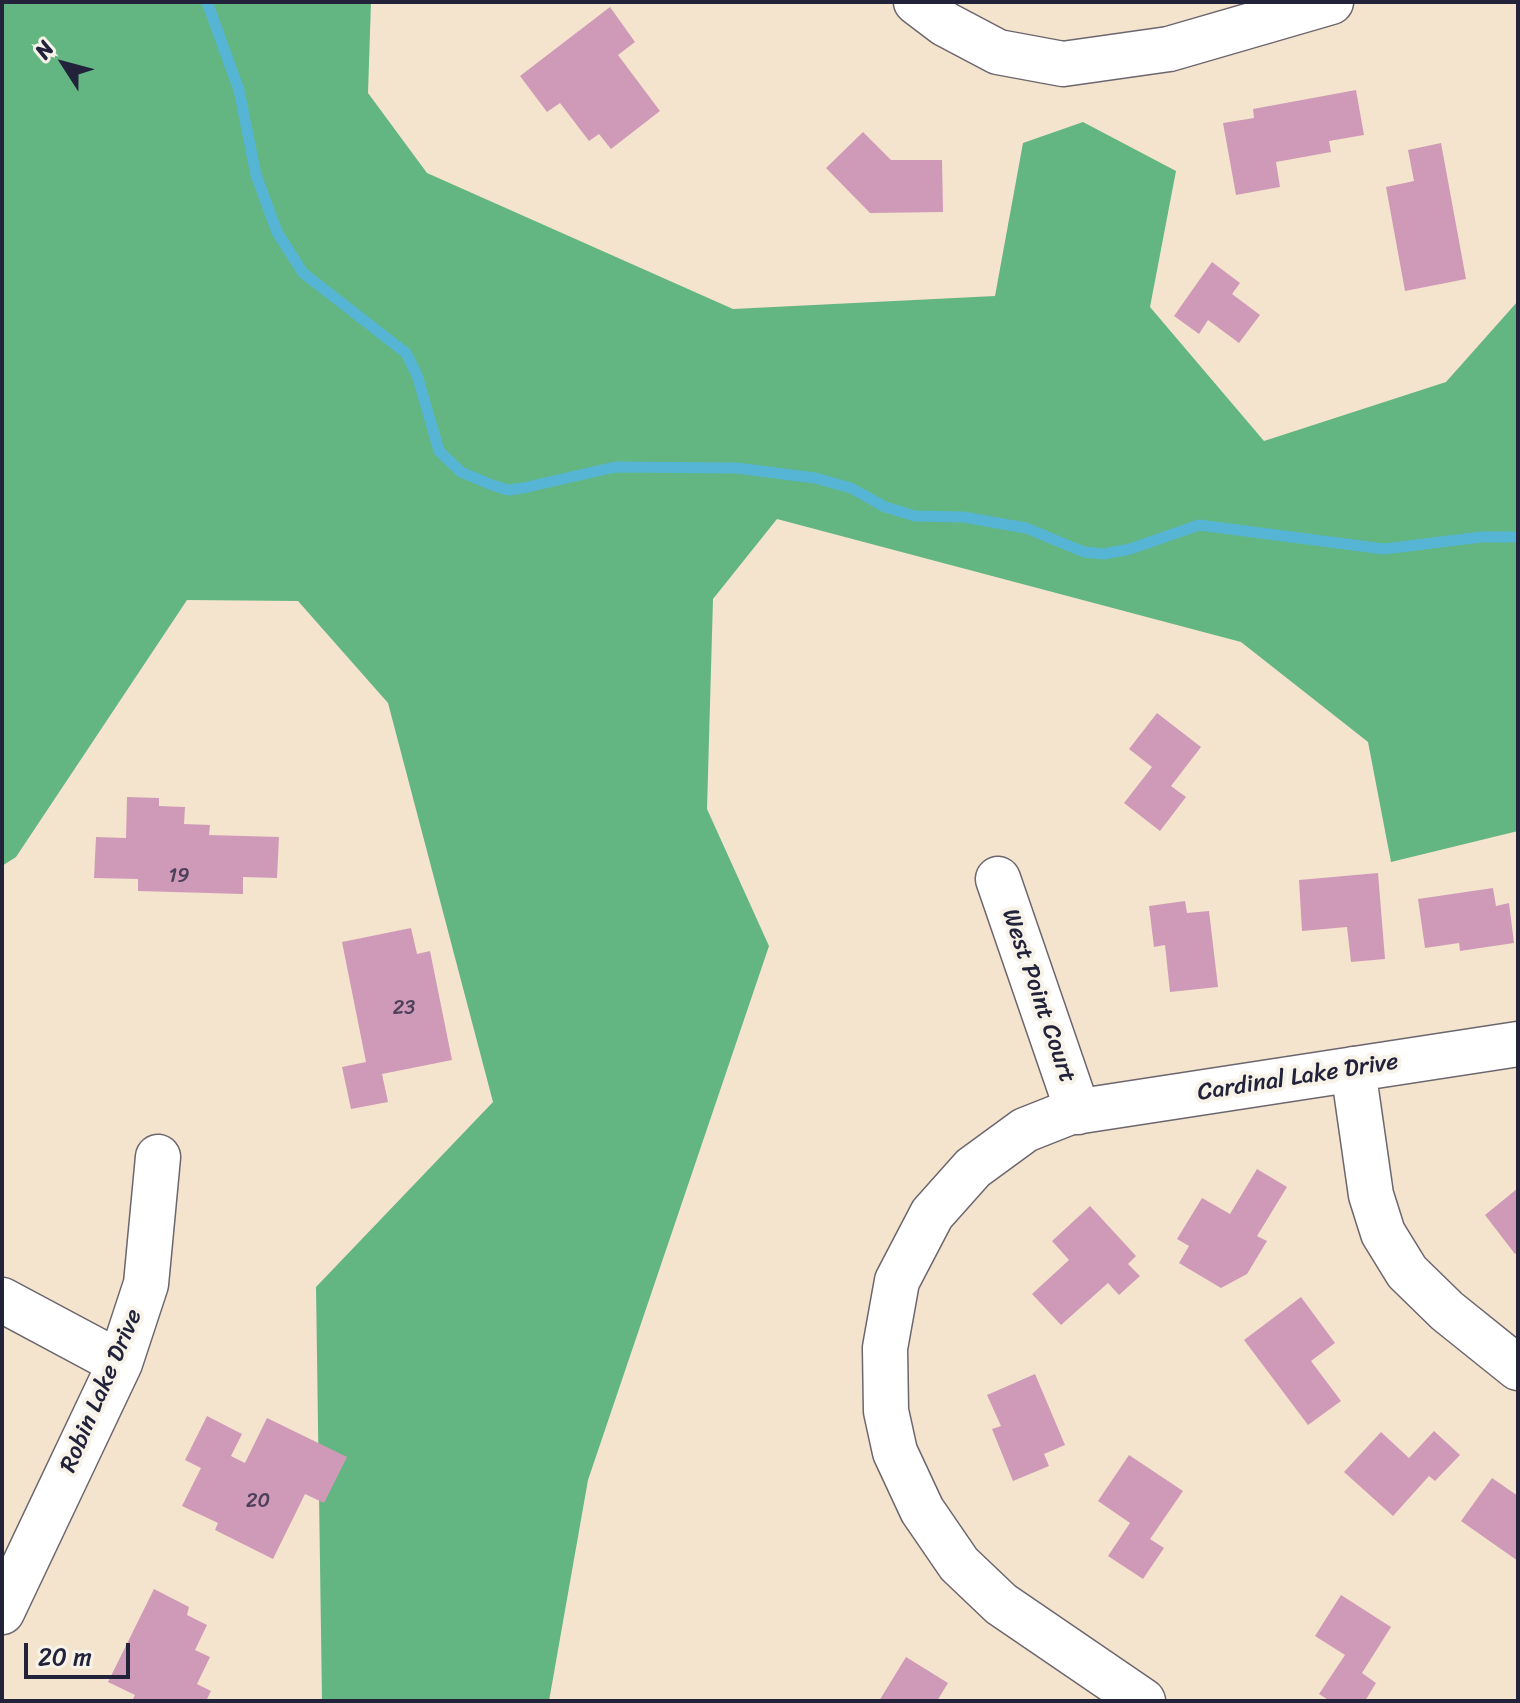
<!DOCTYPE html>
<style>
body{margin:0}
#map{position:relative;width:1520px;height:1703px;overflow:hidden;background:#f4e4cd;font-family:Sriracha,sans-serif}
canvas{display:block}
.frame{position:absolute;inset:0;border:4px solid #22223b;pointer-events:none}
.north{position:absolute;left:24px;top:24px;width:80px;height:80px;-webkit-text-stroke:6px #f7f3e8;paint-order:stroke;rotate:306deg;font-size:22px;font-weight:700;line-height:32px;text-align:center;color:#22223b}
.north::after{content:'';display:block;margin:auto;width:28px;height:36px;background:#22223b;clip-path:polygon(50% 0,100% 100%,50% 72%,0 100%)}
.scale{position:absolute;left:24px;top:1643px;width:106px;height:36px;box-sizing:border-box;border:4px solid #22223b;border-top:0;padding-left:10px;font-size:24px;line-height:28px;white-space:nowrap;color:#22223b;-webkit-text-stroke:6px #f7f3e8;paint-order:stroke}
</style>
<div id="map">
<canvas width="1520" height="1703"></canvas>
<div class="frame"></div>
<div class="north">N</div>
<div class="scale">20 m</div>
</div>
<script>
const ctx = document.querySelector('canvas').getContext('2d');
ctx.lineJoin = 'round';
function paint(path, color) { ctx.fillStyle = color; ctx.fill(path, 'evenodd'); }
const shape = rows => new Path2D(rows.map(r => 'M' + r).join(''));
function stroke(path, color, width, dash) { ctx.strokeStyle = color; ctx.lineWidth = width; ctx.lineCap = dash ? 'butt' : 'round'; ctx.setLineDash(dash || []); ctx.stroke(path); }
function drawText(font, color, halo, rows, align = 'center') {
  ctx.font = font + ' Sriracha,sans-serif'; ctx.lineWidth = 8; ctx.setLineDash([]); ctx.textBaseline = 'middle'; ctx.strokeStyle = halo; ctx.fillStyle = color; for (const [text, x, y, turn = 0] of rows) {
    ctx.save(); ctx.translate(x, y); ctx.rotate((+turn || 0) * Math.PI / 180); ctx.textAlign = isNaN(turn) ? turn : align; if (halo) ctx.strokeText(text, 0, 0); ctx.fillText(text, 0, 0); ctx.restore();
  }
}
const forest = shape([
 [2,2,371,2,368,93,427,173,733,309,995,296,1023,143,1083,122,1176,171,1150,307,1264,441,1446,382,1518,301,1518,831,1391,862,1368,742,1241,642,777,519,713,599,707,809,769,946,588,1480,549,1701,322,1701,316,1287,493,1102,388,703,298,601,187,600,16,857,2,866]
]);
const stream = shape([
 [207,2,239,90,256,175,277,232,303,273,406,353,417,375,439,451,461,472,492,485,508,490,523,488,615,467,736,468,815,478,851,488,885,507,915,516,963,517,1026,528,1084,552,1104,554,1130,549,1199,525,1384,549,1481,537,1518,537]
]);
const building = shape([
 [610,7,635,42,618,55,660,111,611,149,599,134,589,141,560,103,547,112,520,76],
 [1356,90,1364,135,1329,141,1331,152,1276,162,1280,187,1236,195,1223,123,1254,118,1253,109],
 [863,132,891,160,942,160,943,212,870,213,826,168],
 [1441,143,1466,279,1405,291,1386,187,1414,181,1408,150],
 [1212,262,1240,283,1232,294,1260,315,1239,343,1208,320,1199,334,1174,316],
 [1157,713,1201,747,1171,786,1186,797,1160,831,1124,803,1152,767,1129,749],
 [127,797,159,798,159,806,185,807,184,824,210,825,209,835,279,837,277,878,243,877,243,894,138,891,138,879,94,878,96,837,126,838],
 [1378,873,1385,959,1351,962,1347,927,1302,931,1299,880],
 [1493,888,1496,906,1509,903,1514,943,1460,951,1459,943,1425,948,1418,899],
 [1185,901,1187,913,1209,911,1218,987,1170,992,1165,945,1154,947,1149,906],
 [411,928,417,954,430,951,452,1060,382,1074,388,1102,351,1109,342,1067,366,1062,342,942],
 [1257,1169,1287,1187,1257,1236,1267,1241,1247,1274,1221,1288,1179,1263,1189,1246,1177,1239,1202,1198,1230,1214],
 [1518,1188,1518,1252,1515,1254,1485,1215],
 [1090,1206,1136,1256,1128,1264,1140,1276,1119,1295,1108,1283,1061,1325,1032,1294,1069,1260,1052,1241],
 [1301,1297,1335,1343,1311,1361,1341,1401,1308,1425,1244,1340],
 [1035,1374,1065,1445,1044,1454,1049,1466,1013,1481,992,1429,1001,1426,987,1395],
 [207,1416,242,1434,231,1456,245,1463,267,1418,347,1457,324,1503,305,1494,273,1559,215,1530,218,1523,182,1506,201,1468,185,1460],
 [1434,1431,1460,1455,1435,1481,1429,1476,1393,1516,1344,1472,1381,1432,1409,1458],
 [1129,1455,1183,1491,1150,1539,1164,1548,1143,1579,1108,1556,1130,1523,1098,1501],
 [1492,1478,1518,1496,1518,1561,1461,1521],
 [154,1589,189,1607,187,1615,207,1625,195,1650,210,1657,197,1684,211,1691,206,1701,132,1701,135,1695,108,1682],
 [1341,1595,1391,1627,1362,1673,1376,1683,1365,1701,1330,1701,1319,1694,1345,1655,1315,1636],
 [906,1657,948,1683,937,1701,879,1701]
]);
const minor = shape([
 [916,2,945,24,998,52,1063,64,1169,49,1331,2],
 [998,879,1078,1112],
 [1353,1069,1371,1195,1383,1233,1407,1272,1447,1311,1518,1368],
 [2,1300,120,1363],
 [2,1612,120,1363,146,1284,158,1157],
 [1143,1701,1001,1604,959,1564,922,1510,895,1452,886,1411,885,1348,897,1281,932,1214,973,1168,1025,1130,1068,1113,1518,1044]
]);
const numberNames = [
 ["19",179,877],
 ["23",404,1009],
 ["20",258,1502]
];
const streetNames = [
 ["West Point Court",1038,996,71],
 ["Cardinal Lake Drive",1298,1078,-9],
 ["Robin Lake Drive",102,1391,-67]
];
paint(forest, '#63b682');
stroke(stream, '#56b5d4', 11);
paint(building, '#cf9ab8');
stroke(minor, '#6c666e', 47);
stroke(minor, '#fff', 44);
drawText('20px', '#4d405a', null, numberNames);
drawText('24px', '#22223b', '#f7f3e8', streetNames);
</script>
